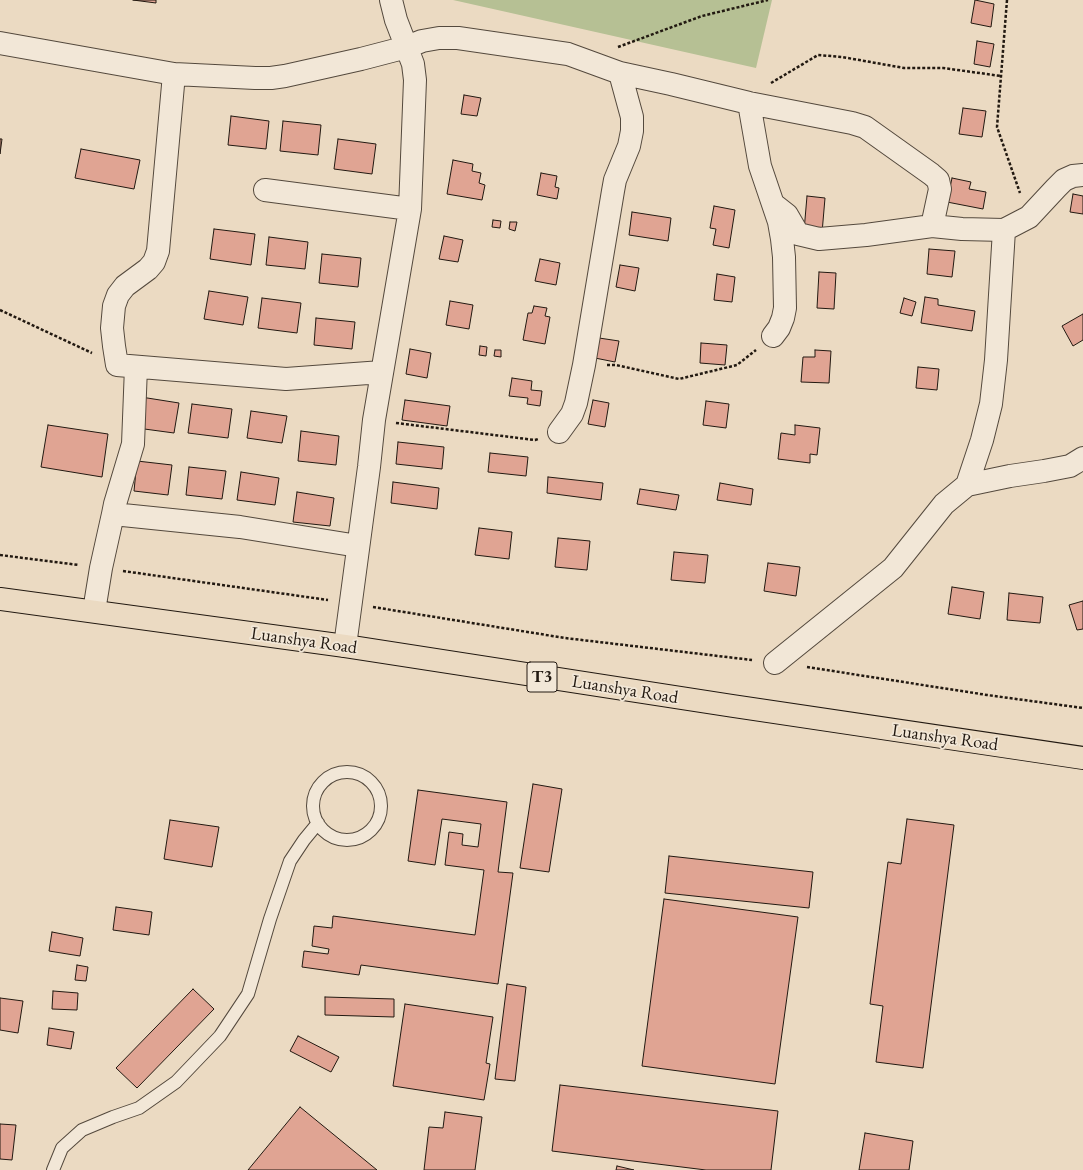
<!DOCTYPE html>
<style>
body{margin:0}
canvas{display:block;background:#ebdac2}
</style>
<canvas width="1083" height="1170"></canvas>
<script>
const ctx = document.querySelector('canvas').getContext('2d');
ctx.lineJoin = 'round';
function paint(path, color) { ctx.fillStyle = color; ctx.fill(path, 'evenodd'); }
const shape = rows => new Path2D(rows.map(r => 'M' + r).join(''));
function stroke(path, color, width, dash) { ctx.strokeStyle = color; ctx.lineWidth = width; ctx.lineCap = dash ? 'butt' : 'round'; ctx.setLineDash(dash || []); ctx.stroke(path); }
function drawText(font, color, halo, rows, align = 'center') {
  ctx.font = font + ' "EB Garamond",serif'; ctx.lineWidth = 3.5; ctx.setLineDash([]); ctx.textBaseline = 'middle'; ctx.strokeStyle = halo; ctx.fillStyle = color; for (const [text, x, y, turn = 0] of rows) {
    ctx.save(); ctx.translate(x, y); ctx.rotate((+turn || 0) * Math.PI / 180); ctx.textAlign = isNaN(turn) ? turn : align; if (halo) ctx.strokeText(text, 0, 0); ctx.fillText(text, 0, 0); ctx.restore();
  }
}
const green = shape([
 [453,0,772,0,756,68]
]);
const building = shape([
 [133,0,156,0,156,3,133,0],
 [975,0,994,4,991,27,971,23,975,0],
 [977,41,994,44,990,67,974,64,977,41],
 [464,95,481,98,477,116,461,114,464,95],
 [963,108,986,111,982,137,959,134,963,108],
 [231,116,269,121,266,149,228,145,231,116],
 [283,121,321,125,318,155,280,151,283,121],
 [0,139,2,139,0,154,0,139],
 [338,139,376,144,372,174,334,169,338,139],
 [81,149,140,160,134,189,75,178,81,149],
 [453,160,473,164,472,171,481,173,479,183,485,185,482,200,447,194,453,160],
 [541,173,557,176,555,187,559,188,557,199,537,195,541,173],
 [952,178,971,182,969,189,986,192,983,209,947,202,952,178],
 [1073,194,1083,196,1083,214,1070,212,1073,194],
 [807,196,825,198,822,233,804,231,807,196],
 [714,206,735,210,729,248,713,245,716,229,710,228,714,206],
 [632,212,671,218,668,241,629,235,632,212],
 [493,220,501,221,500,228,492,227,493,220],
 [510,222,517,222,515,231,509,229,510,222],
 [214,229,255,234,251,265,210,259,214,229],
 [444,236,463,240,458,262,439,259,444,236],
 [269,237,308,242,305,269,266,265,269,237],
 [929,249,955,251,952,277,927,274,929,249],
 [322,254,361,258,358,287,319,283,322,254],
 [540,259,560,263,556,285,535,281,540,259],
 [620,265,639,268,635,291,616,287,620,265],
 [819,272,836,273,834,309,817,308,819,272],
 [717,274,735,277,732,302,714,300,717,274],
 [209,291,248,297,243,325,204,319,209,291],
 [925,297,938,299,938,305,975,311,972,331,921,323,925,297],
 [262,298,301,303,297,333,258,328,262,298],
 [904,298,916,302,912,316,900,313,904,298],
 [450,301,473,305,469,329,446,325,450,301],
 [534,306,547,308,545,316,550,317,545,344,523,340,528,313,532,313,534,306],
 [1083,314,1083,340,1073,346,1062,326,1083,314],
 [316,318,355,322,352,349,314,345,316,318],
 [599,338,619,341,615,362,595,358,599,338],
 [701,343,727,345,725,365,700,363,701,343],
 [480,346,487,347,486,356,479,355,480,346],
 [410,349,431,353,427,378,406,374,410,349],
 [495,350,501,350,501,357,494,356,495,350],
 [815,350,831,351,829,383,801,382,803,357,815,357,815,350],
 [918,367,939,369,937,390,916,388,918,367],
 [512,378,532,381,531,390,542,391,540,406,527,404,528,398,509,396,512,378],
 [141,397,179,403,174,433,137,428,141,397],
 [405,400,450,406,447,426,402,420,405,400],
 [593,400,609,403,605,427,588,424,593,400],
 [706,401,729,404,726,428,703,425,706,401],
 [192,404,232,409,228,438,188,433,192,404],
 [251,411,287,416,282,443,247,438,251,411],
 [48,425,108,434,102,477,41,467,48,425],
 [795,425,820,428,817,455,810,454,810,463,778,459,781,433,795,435,795,425],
 [301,431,339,436,336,465,298,461,301,431],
 [398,442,444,447,442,469,396,464,398,442],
 [490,453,528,457,526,476,488,472,490,453],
 [137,461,172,465,168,495,134,491,137,461],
 [189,467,226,471,222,499,186,495,189,467],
 [241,472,279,478,275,505,237,500,241,472],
 [548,477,603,483,601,500,547,493,548,477],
 [393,482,439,488,437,509,391,503,393,482],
 [720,483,753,489,751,505,717,500,720,483],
 [640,489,679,495,676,510,637,504,640,489],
 [297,492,334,498,330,526,293,522,297,492],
 [479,528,512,532,509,559,475,555,479,528],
 [558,538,590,541,587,570,555,567,558,538],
 [674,552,708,555,705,583,671,580,674,552],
 [768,563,800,567,796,596,764,591,768,563],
 [952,587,984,592,980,619,948,614,952,587],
 [1009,593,1043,597,1040,623,1007,620,1009,593],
 [1083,601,1083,629,1077,630,1069,605,1083,601],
 [533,784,562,789,549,872,520,868,533,784],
 [418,790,507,802,498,872,513,873,498,984,361,965,359,975,302,967,304,951,328,954,329,949,312,946,314,926,332,928,333,916,475,935,484,870,445,865,449,832,463,834,462,845,478,847,481,824,442,819,435,865,408,861,418,790],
 [907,819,954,825,923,1068,876,1062,883,1006,870,1004,888,862,901,864,907,819],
 [170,820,219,827,212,867,164,859,170,820],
 [669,856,813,872,809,908,665,893,669,856],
 [664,899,798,917,775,1084,642,1066,664,899],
 [116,907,152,912,149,935,113,930,116,907],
 [52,932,83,938,80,956,49,951,52,932],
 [77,965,88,967,86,981,75,980,77,965],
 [507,984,526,987,515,1081,495,1079,507,984],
 [193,989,214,1009,137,1088,116,1068,193,989],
 [53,991,78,993,77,1010,52,1009,53,991],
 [325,997,394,999,394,1017,325,1015,325,997],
 [0,998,23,1001,18,1033,0,1030,0,998],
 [405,1004,493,1017,486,1063,490,1064,484,1100,393,1086,405,1004],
 [49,1028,74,1032,71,1049,47,1045,49,1028],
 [298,1036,339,1057,331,1072,290,1051,298,1036],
 [560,1085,778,1111,771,1170,706,1170,552,1151,560,1085],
 [300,1107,377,1170,248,1170,300,1107],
 [445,1112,482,1117,475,1170,424,1170,429,1127,443,1128,445,1112],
 [0,1124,16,1125,12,1160,0,1159,0,1124],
 [865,1133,913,1141,909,1170,859,1170,865,1133],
 [617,1166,634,1170,616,1170,617,1166]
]);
const path = shape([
 [1007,0,997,127,1020,193],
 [618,47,702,16,768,0],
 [771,83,818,55,842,57,904,68,943,68,1001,76],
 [0,310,92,353],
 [607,365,616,365,679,379,737,365,756,350],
 [396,423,535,440,538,439],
 [0,555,79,565],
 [123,571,328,600],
 [373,607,565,638,752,660],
 [807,667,987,695,1083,708]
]);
const lane = shape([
 '313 806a34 34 0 1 1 68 0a34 34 0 1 1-68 0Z',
 [53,1170,62,1148,82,1130,113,1117,139,1108,176,1082,220,1036,248,994,270,919,290,861,304,840,318,823]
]);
const street = shape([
 [0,43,174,74,255,78,271,78,285,76,361,59,407,47,422,41,439,38,458,38,568,54,620,73,671,84,749,103,852,123,865,127,931,174,938,180,940,189,932,226],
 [174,74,158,251,154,262,148,269,125,286,118,295,114,306,112,328,114,346,117,365,286,379,382,372],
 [749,103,760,166,779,222,782,239,784,257,785,308,783,318,779,328,773,336],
 [265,190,410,209],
 [773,204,787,215,798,234,819,239,866,235,932,226,962,229,1004,230,1029,217,1056,188,1064,180,1073,176,1083,175],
 [559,432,572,414,576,403,584,365,613,191,615,180,629,146,632,131,632,117,620,73],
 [967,485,982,440,991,404,996,360,1004,230],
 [113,514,115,504,133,444,136,367],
 [94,611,101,568,113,514,240,527,358,546],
 [345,646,369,467,374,420,410,209,415,80,413,64,396,20,391,0],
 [775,663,893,568,944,504,967,485,1010,476,1044,471,1070,466,1083,458]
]);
const highway = shape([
 [0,599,345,646,733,706,1083,758]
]);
const shields = [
 [542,677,30]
];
const shieldNames = [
 ["T3",542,677]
];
const streetNames = [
 ["Luanshya Road",304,641,8],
 ["Luanshya Road",625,690,9],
 ["Luanshya Road",945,738,8]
];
paint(green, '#b6c094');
paint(building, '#e0a493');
stroke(building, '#221911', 1);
stroke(lane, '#54493d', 14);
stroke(street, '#54493d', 24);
stroke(highway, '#221911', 24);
stroke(path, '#221911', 2.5, [3, 2]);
stroke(lane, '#f2e7d7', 12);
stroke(street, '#f2e7d7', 22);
stroke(highway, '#ebdac2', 22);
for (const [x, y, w] of shields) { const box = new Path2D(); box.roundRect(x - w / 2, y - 15, w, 30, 3); ctx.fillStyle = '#f2e7d7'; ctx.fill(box); stroke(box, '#221911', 1); }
drawText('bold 17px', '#221911', null, shieldNames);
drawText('18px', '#221911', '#f2e7d7', streetNames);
</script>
